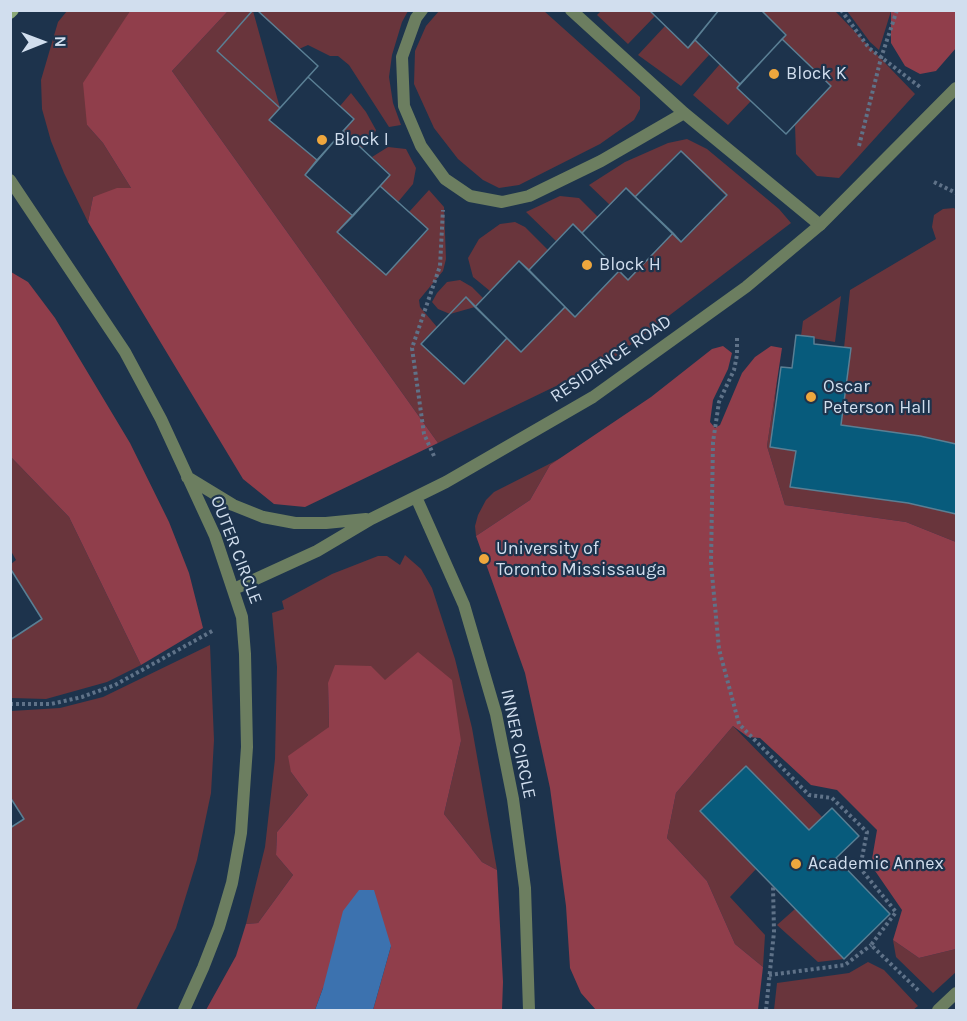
<!DOCTYPE html>
<style>
body{margin:0}
#map{position:relative;width:967px;height:1021px;overflow:hidden;background:#1d334c;font-family:Karla,sans-serif}
canvas{display:block}
.frame{position:absolute;inset:0;border:12px solid #d1deee;pointer-events:none}
.north{position:absolute;left:12px;top:12px;width:60px;height:60px;-webkit-text-stroke:4px #1d334c;paint-order:stroke;rotate:89deg;font-size:16px;font-weight:700;line-height:24px;text-align:center;color:#d1deee}
.north::after{content:'';display:block;margin:auto;width:21px;height:27px;background:#d1deee;clip-path:polygon(50% 0,100% 100%,50% 72%,0 100%)}
</style>
<div id="map">
<canvas width="967" height="1021"></canvas>
<div class="frame"></div>
<div class="north">N</div>
</div>
<script>
const ctx = document.querySelector('canvas').getContext('2d');
ctx.lineJoin = 'round';
function paint(path, color) { ctx.fillStyle = color; ctx.fill(path, 'evenodd'); }
const shape = rows => new Path2D(rows.map(r => 'M' + r).join(''));
function stroke(path, color, width, dash) { ctx.strokeStyle = color; ctx.lineWidth = width; ctx.lineCap = dash ? 'butt' : 'round'; ctx.setLineDash(dash || []); ctx.stroke(path); }
function drawText(font, color, halo, rows, align = 'center') {
  ctx.font = font + ' Karla,sans-serif'; ctx.lineWidth = 4.5; ctx.setLineDash([]); ctx.textBaseline = 'middle'; ctx.strokeStyle = halo; ctx.fillStyle = color; for (const [text, x, y, turn = 0] of rows) {
    ctx.save(); ctx.translate(x, y); ctx.rotate((+turn || 0) * Math.PI / 180); ctx.textAlign = isNaN(turn) ? turn : align; if (halo) ctx.strokeText(text, 0, 0); ctx.fillText(text, 0, 0); ctx.restore();
  }
}
const green = shape([
 [649,10,655,16,628,44,597,15,601,11],
 [786,10,835,11,915,94,839,178,817,176,796,154,795,125,831,86,782,39,786,34,761,11],
 [67,11,130,11,119,30,87,125,103,143,131,188,93,197,88,222,64,173,51,141,42,109,41,80,58,22],
 [228,11,253,11,280,108,270,120,317,160,306,175,353,216,338,233,386,274,428,230,409,212,429,190,444,207,446,259,443,271,419,300,420,307,437,327,421,344,464,384,507,338,521,352,565,307,575,317,619,271,628,279,673,233,682,242,726,196,680,151,635,197,626,188,610,205,589,185,625,162,668,143,687,139,707,149,779,209,791,223,612,359,438,443,172,71],
 [257,11,408,11,402,22,392,55,389,77,393,103,401,125,389,127,349,65,338,56,330,56,308,45,299,49],
 [439,11,544,11,640,97,640,109,634,120,600,144,519,185,499,188,483,180,458,159,434,128,414,84,415,51,426,26],
 [847,11,891,11,879,50,870,42],
 [665,26,688,47,695,40,709,55,681,86,638,55],
 [720,64,740,84,737,88,751,101,728,125,693,95],
 [351,93,366,112,376,130,371,142,362,148,343,131,354,119,340,106],
 [388,147,406,149,416,168,413,184,398,202,380,186,390,174,372,157],
 [560,196,579,198,598,217,582,233,573,224,556,241,526,212],
 [954,208,956,210,956,444,920,436,841,425,851,349,844,348,850,290,936,239,932,227,934,215,943,209],
 [515,222,525,227,548,250,529,270,519,261,490,291,473,277,468,258,479,239,500,224],
 [460,280,472,287,483,298,475,307,450,314,438,309,432,302,437,293,447,282],
 [841,296,835,342,801,336,803,321],
 [777,380,770,447,796,451,791,487,908,503,956,514,956,542,906,522,785,505,767,446],
 [11,457,69,517,141,665,107,682,46,699,11,698,11,640,42,619,11,568,11,564,16,560,11,551],
 [563,457,550,465,530,500,476,536,475,526,478,515,486,500,494,492],
 [405,555,421,569,432,588,455,659,472,728,497,870,482,862,444,814,461,741,385,680,328,684,329,727,291,772,308,795,277,832,276,855,293,875,258,923,246,924,265,847,275,759,277,667,272,613,284,609,282,601,332,574,378,556,387,556,400,565],
 [210,645,214,740,211,793,197,860,176,928,136,1010,11,1010,11,828,24,819,11,797,11,711,60,708,103,697],
 [733,726,822,817,809,830,746,766,700,811,756,869,730,897,765,935,763,967,735,944,707,881,667,838,676,793],
 [795,909,844,959,818,962,777,925],
 [893,940,919,958,956,949,956,972,933,993,896,957],
 [868,962,884,970,918,1006,913,1010,774,1010,777,983,849,973]
]);
const forest = shape([
 [130,11,228,11,172,71,438,443,305,507,274,504,243,479,88,222,93,197,117,188,131,188,103,143,87,125,83,83],
 [891,11,956,11,956,48,936,71,920,74,905,66,891,43],
 [11,272,28,282,55,318,130,443,169,522,189,573,203,628,141,665,69,517,11,457],
 [723,346,732,353,728,369,713,400,710,422,715,428,720,425,742,373,755,357,771,346,782,348,767,446,785,505,906,522,956,542,956,949,919,958,893,940,902,910,871,865,877,830,837,790,811,785,760,738,748,737,733,726,676,793,667,838,707,881,735,944,763,967,758,1010,596,1010,581,993,570,968,566,906,550,788,525,673,476,536,530,500,550,465,651,397,712,349],
 [418,652,452,680,461,741,444,814,482,862,497,870,503,982,502,1010,373,1010,391,946,323,988,315,1010,206,1010,236,956,246,924,258,923,293,875,276,855,277,832,308,795,291,772,288,756,329,727,328,683,335,665,371,666,385,680]
]);
const water = shape([
 [359,890,374,890,391,946,373,1010,315,1010,323,988,343,911]
]);
const building = shape([
 [253,10,257,10,318,66,308,77,354,119,343,131,390,175,380,186,428,229,386,275,337,232,353,216,305,175,317,160,269,120,280,108,217,51,253,10],
 [253,10,257,10,318,66,280,108,217,51,253,10],
 [649,10,761,10,786,35,782,39,831,86,786,134,737,88,740,84,695,40,688,48,649,10],
 [649,10,719,10,688,48,649,10],
 [719,10,761,10,786,35,740,84,695,40,719,10],
 [782,39,831,86,786,134,737,88,782,39],
 [308,77,354,119,317,160,269,120,308,77],
 [343,131,390,175,353,216,305,175,343,131],
 [681,151,727,195,681,242,673,233,628,280,619,271,575,317,565,307,521,352,507,338,464,384,421,344,466,297,475,307,519,261,529,270,573,224,582,233,626,188,635,197,681,151],
 [681,151,727,195,681,242,635,197,681,151],
 [380,186,428,229,386,275,337,232,380,186],
 [626,188,673,233,628,280,582,233,626,188],
 [573,224,619,271,575,317,529,270,573,224],
 [519,261,565,307,521,352,475,307,519,261],
 [466,297,507,338,464,384,421,344,466,297],
 [796,335,814,337,814,344,851,348,841,425,920,436,956,444,956,514,908,503,790,487,796,451,770,447,781,367,792,368,796,335],
 [10,568,42,619,10,640,10,568],
 [10,568,42,619,10,640,10,568],
 [746,766,809,830,832,808,859,836,836,858,890,914,844,959,700,811,746,766],
 [10,797,24,819,10,828,10,797],
 [10,797,24,819,10,828,10,797]
]);
const path = shape([
 [841,10,869,48,920,87],
 [859,146,881,58,897,10],
 [934,182,956,193],
 [737,338,737,355,734,370,719,402,713,442,711,563,719,649,739,724,809,795,832,798,867,832,860,868,896,912,871,945,920,992],
 [434,456,424,434,412,348,440,266,443,210],
 [10,704,51,704,82,697,115,685,214,630],
 [769,975,845,965,871,945],
 [766,1010,774,932,773,886]
]);
const service = shape([
 [422,10,416,18,402,57,404,106,421,146,445,179,470,196,502,202,529,196,601,161,684,113],
 [571,10,684,113,820,225],
 [938,1010,956,993]
]);
const minor = shape([
 [10,180,125,352,161,419,215,536,242,617,245,654,247,747,241,833,232,883,219,927,203,968,184,1010],
 [187,477,233,505,263,517,295,523,326,523,366,519],
 [416,497,464,605,496,714,513,799,525,888,529,1010],
 [234,589,317,551,371,519,446,482,593,397,746,287,820,225,956,88]
]);
const secondary = shape([
 [10,13,13,10]
]);
const markers = [
 [774,74,6,"#efa73d"],
 [322,140,6,"#efa73d"],
 [587,265,6,"#efa73d"],
 [811,397,6,"#efa73d"],
 [484,559,6,"#efa73d"],
 [796,864,6,"#efa73d"]
];
const poiNames = [
 ["Block K",786,74],
 ["Block I",334,140],
 ["Block H",599,265],
 ["Oscar",823,387],
 ["Peterson Hall",823,408],
 ["University of",496,549],
 ["Toronto Mississauga",496,570],
 ["Academic Annex",808,864]
];
const streetNames = [
 ["RESIDENCE ROAD",611,359,-34],
 ["OUTER CIRCLE",236,550,69],
 ["INNER CIRCLE",518,744,78]
];
paint(green, '#69353c');
paint(forest, '#903e4b');
paint(water, '#3c72af');
paint(building, '#075b7c');
stroke(building, '#5a7f94', 1.5);
stroke(path, '#5f7288', 4, [3, 3]);
stroke(service, '#6c7e60', 12);
stroke(minor, '#6c7e60', 12);
stroke(secondary, '#8ca978', 12);
for (const [x, y, r, color] of markers) { const dot = new Path2D(); dot.arc(x, y, r, 0, 2 * Math.PI); ctx.fillStyle = color; ctx.fill(dot); stroke(dot, '#1d334c', 2); }
drawText('18px', '#d1deee', '#1d334c', poiNames, 'left');
drawText('18px', '#d1deee', '#1d334c', streetNames);
</script>
